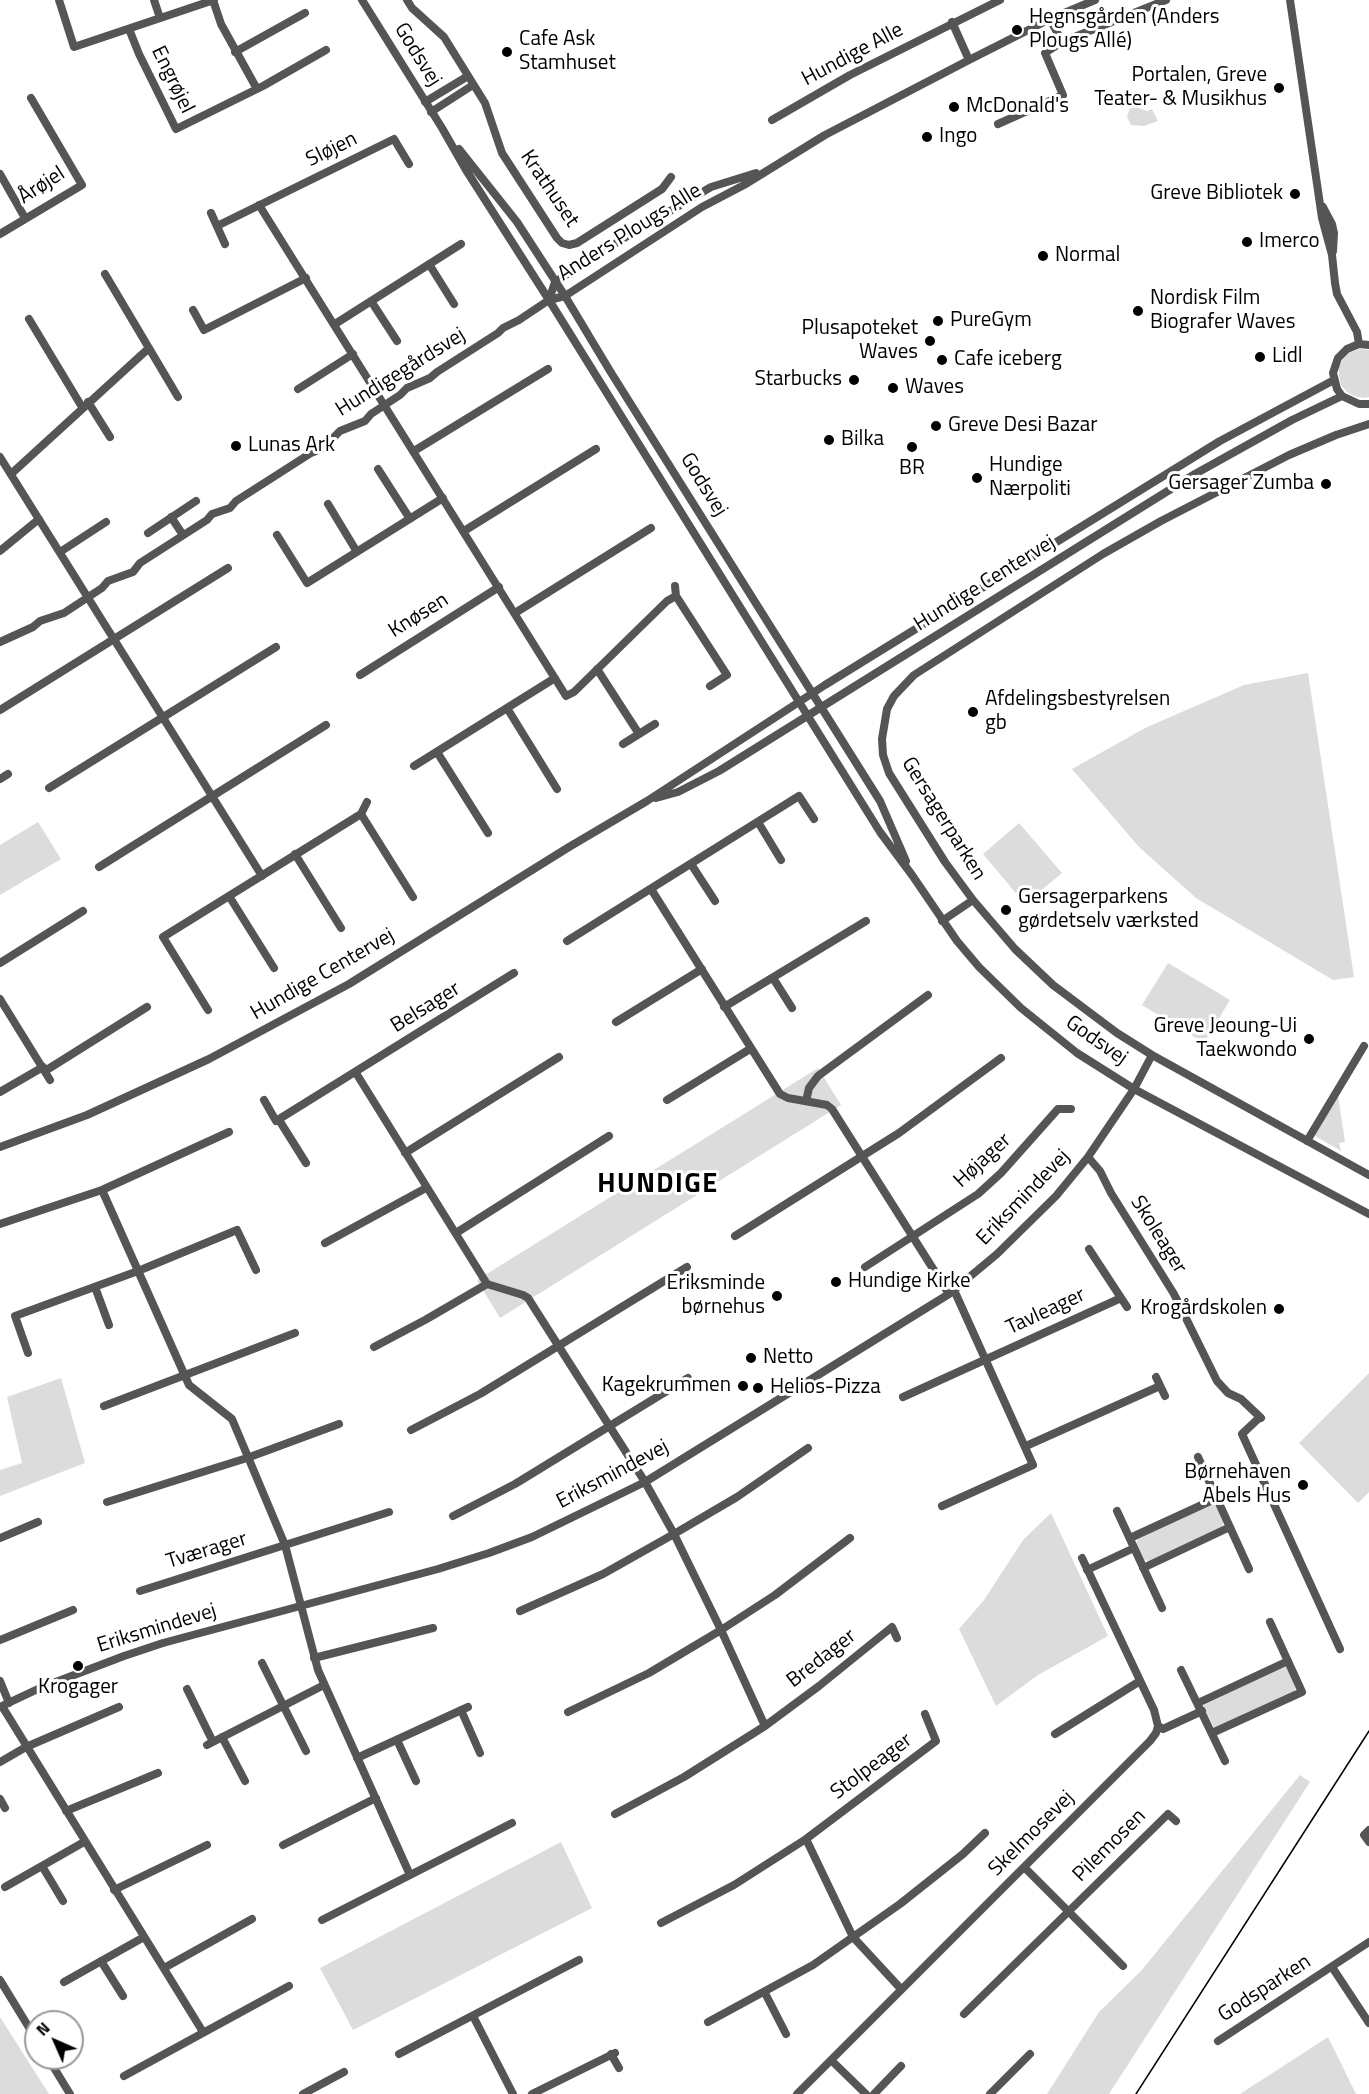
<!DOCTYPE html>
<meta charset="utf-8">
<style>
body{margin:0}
#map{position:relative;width:1369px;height:2094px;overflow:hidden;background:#fff;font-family:"Titillium Web",sans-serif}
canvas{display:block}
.north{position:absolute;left:24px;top:2010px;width:60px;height:60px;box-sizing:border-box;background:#fff;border:2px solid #999;border-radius:50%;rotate:315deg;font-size:16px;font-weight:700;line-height:24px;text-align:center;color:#000}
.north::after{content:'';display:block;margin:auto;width:21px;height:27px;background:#000;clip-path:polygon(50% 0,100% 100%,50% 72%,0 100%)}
</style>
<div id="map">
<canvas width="1369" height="2094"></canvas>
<div class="north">N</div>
</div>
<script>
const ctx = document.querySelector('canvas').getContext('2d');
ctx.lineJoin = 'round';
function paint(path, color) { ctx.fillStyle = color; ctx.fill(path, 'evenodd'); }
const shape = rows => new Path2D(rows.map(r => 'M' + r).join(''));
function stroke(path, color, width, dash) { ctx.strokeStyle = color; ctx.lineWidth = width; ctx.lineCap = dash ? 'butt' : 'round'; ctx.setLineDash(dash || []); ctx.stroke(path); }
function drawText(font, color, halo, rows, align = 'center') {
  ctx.font = font + ' "Titillium Web",sans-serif'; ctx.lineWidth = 6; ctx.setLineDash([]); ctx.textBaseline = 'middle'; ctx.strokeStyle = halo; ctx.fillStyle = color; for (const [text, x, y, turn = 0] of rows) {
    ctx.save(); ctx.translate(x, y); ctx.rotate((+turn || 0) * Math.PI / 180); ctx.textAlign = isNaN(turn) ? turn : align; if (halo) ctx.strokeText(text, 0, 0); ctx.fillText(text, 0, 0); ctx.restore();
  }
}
const green = shape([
 [1131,105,1147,111,1152,109,1158,121,1144,126,1131,125,1127,117],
 [1360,349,1369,350,1369,397,1363,398,1354,396,1347,392,1341,385,1339,376,1339,367,1343,359,1349,353],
 [1308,673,1354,977,1333,980,1196,898,1139,847,1072,769,1145,728,1244,685],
 [38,822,61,859,0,895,0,845],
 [1019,823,1062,873,1025,904,983,854],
 [1168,963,1230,1000,1204,1043,1142,1005],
 [818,1068,841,1105,500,1318,477,1280],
 [1338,1095,1345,1142,1339,1143,1341,1151,1315,1136],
 [1369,1373,1369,1492,1358,1503,1299,1443],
 [61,1378,85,1463,0,1496,0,1470,22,1463,7,1397],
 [1213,1504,1217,1507,1224,1521,1223,1526,1149,1561,1144,1560,1136,1544,1138,1538],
 [1051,1513,1108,1636,1038,1675,996,1706,959,1629,984,1600,1023,1540],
 [1284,1666,1287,1668,1296,1687,1294,1692,1216,1729,1214,1727,1203,1707,1204,1705],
 [1300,1775,1310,1782,1109,2094,1047,2094,1099,2012,1141,1971],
 [561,1842,592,1908,353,2030,320,1968],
 [0,2017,49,2094,0,2094],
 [1328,2037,1356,2094,1240,2094]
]);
const minor = shape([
 [59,0,74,47,214,0],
 [154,0,160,18],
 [213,0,221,24,257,89],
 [362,0,442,128,466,170,549,300,880,832,912,875,957,941,979,967,1021,1008,1077,1053,1134,1089,1369,1214],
 [407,0,412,8,444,37,485,103,502,153,557,238,562,243,569,245,577,243,662,189,671,177],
 [1290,0,1322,218,1332,255,1335,283,1337,294,1357,332,1359,344],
 [1050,19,1062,42,1166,0],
 [952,22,969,60],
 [129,29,139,54,176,129,263,86,326,50],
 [235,52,305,13],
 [425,102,468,76],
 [431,112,473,85],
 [772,120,850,75,1000,0],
 [998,124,1063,95,1045,53,1062,42],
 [459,149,517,222,565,296,610,371,880,801,906,861],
 [0,174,25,218],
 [259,205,566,696,574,692,667,601,676,596,727,675,710,686],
 [1323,207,1332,224,1334,233,1333,251],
 [211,213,225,244],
 [217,226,394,139,409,164],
 [0,234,82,185,31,98],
 [429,264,454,304],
 [105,274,178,397],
 [549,300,555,282,624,238,711,187,756,173],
 [371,301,397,341],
 [193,310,204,330,306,278],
 [29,319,82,407],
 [335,324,461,244],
 [1369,345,1359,344,1347,349,1338,358,1333,373,1337,389,1342,396,1359,404,1369,404],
 [298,389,353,354],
 [88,402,110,437],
 [1369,424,1336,435,1289,455,1161,521,1103,554,914,675,894,696,887,709,882,739,883,755,889,773,945,862,973,900,1015,949,1053,985,1117,1033,1152,1055,1369,1175],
 [414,451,548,369],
 [0,457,262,876],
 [378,469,410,519],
 [11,474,149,348],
 [328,504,357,552],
 [171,517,183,535],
 [464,531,596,449],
 [148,533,196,501],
 [277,535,307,583,443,498],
 [0,551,39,519],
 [60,552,106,522],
 [675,586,676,596],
 [515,613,651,528],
 [0,642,33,627,40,621,64,613,102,588,108,581,133,572,140,563,207,520,212,514,230,508,236,501,311,453,323,448,340,431,365,421,371,414,400,395,407,388,430,378,437,372,498,333,503,328,519,320,549,300,565,296,702,207,744,185,825,135,969,60,1050,19,1095,0],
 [597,669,639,734],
 [360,675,499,587],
 [507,708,557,789],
 [0,710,228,568],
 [623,744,655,724],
 [437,752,488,833],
 [414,766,555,678],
 [0,779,8,774],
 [49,788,276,647],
 [656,798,678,792,719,771,1195,474,1292,420,1342,396],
 [361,814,367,802],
 [758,822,781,860],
 [295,854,341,928],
 [691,864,715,901],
 [99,867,326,725],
 [651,889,780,1094,788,1098,827,1105,832,1109,949,1294],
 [229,896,274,968],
 [942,921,973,900],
 [567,941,799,796,814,819],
 [0,963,83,911],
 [773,978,792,1008],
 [0,999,50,1080],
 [724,1007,866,921],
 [208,1010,163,937,361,814,413,897],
 [616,1022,702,969],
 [45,1071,147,1007],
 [356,1073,487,1284,523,1295,528,1298,645,1482,674,1534,721,1630,765,1726],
 [0,1092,43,1067],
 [264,1100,276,1121,514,973],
 [667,1100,750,1049],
 [806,1101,809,1088,818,1076,928,995],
 [279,1120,306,1163],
 [1307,1141,1364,1046],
 [0,1147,87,1115,209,1059,349,984,569,847,647,801,825,685,1220,441,1334,380],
 [405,1153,559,1057],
 [1088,1157,1100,1171,1111,1193,1174,1294,1217,1381,1228,1393,1241,1399,1261,1418],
 [102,1190,189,1385,232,1419,285,1545,318,1670,410,1875],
 [0,1224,102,1190,229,1132],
 [456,1233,609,1136],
 [735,1236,899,1133,1001,1058],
 [325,1243,426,1188],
 [1089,1249,1127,1307],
 [865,1267,978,1194,1001,1173,1058,1109,1071,1109],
 [95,1287,109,1325],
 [374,1347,425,1320,487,1284],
 [28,1353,15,1316,138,1271,237,1230,256,1270],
 [1156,1377,1165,1396],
 [903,1397,1121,1298],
 [104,1406,295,1333],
 [1260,1417,1242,1434,1340,1649],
 [411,1430,480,1394,687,1267],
 [1026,1446,1160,1386],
 [1198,1457,1249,1569],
 [107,1502,247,1458,339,1424],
 [942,1506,1033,1465,954,1290],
 [1117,1511,1162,1608],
 [453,1516,515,1484,688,1378],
 [0,1538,38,1522],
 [1130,1538,1217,1498],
 [1143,1568,1230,1527],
 [1087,1570,1134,1548],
 [140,1591,389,1512],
 [520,1611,603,1574,674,1534,737,1497,808,1448],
 [0,1640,73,1610],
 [314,1658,433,1628],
 [262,1663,306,1751],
 [1181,1670,1225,1761],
 [0,1681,9,1703],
 [187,1689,213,1742],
 [1198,1703,1288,1661],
 [2,1706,203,2032],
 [0,1707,40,1688,124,1656,163,1643,438,1569,489,1553,532,1537,645,1482,949,1294,997,1254,1056,1196,1088,1157,1134,1089,1152,1055],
 [461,1710,480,1753],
 [568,1712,649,1673,721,1630,775,1595,850,1538],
 [1158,1726,1163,1729,1202,1711],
 [1212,1733,1302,1692,1270,1622],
 [1055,1734,1140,1681],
 [222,1737,245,1781],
 [397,1740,416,1781],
 [207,1745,324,1685],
 [357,1758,468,1707],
 [0,1762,26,1747,119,1707],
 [0,1799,5,1808],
 [66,1811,158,1773],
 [615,1814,684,1777,765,1726,819,1686,892,1627,897,1638],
 [1369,1830,1364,1835,1369,1842],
 [806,1839,853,1937,901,1989],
 [283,1845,376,1798],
 [42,1866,63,1901],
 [1024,1867,1123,1966],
 [5,1887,84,1842],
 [114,1890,207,1845],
 [322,1920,512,1823],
 [661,1923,734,1885,806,1839,936,1741,925,1714],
 [101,1961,123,1996],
 [1332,1967,1369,2023],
 [164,1968,252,1919],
 [0,1980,36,2039],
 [64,1982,144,1937],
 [765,1993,786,2034],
 [964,2014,1168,1814,1176,1821],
 [473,2016,513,2094],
 [708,2022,813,1965,900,1904,963,1854,985,1833],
 [1218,2041,1369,1942],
 [399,2054,579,1960],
 [611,2054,619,2068],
 [48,2058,70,2094],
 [831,2060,866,2094],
 [124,2076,289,1986],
 [303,2094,344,2072],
 [532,2094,615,2053],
 [797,2094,1150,1741,1156,1733,1158,1726,1154,1710,1082,1558],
 [874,2094,901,2066],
 [990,2094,1030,2054]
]);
const tram = shape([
 [1136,2094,1369,1731]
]);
const markers = [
 [1017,30,6,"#000"],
 [507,52,6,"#000"],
 [1279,88,6,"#000"],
 [954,107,6,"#000"],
 [927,137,6,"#000"],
 [1295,194,6,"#000"],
 [1247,242,6,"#000"],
 [1043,256,6,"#000"],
 [1138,311,6,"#000"],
 [938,321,6,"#000"],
 [930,341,6,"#000"],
 [1260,357,6,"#000"],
 [942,360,6,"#000"],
 [854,380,6,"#000"],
 [893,388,6,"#000"],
 [936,426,6,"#000"],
 [829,440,6,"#000"],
 [236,446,6,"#000"],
 [912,447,6,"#000"],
 [977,478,6,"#000"],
 [1326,484,6,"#000"],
 [973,712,6,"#000"],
 [1006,910,6,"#000"],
 [1309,1039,6,"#000"],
 [836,1282,6,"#000"],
 [777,1296,6,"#000"],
 [1279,1309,6,"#000"],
 [751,1358,6,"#000"],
 [743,1386,6,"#000"],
 [758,1388,6,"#000"],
 [1303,1485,6,"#000"],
 [78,1666,6,"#000"]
];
const poiNames = [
 ["Hegnsgården (Anders",1029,18],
 ["Plougs Allé)",1029,42],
 ["Cafe Ask",519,40],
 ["Stamhuset",519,64],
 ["Portalen, Greve",1267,76,"right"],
 ["Teater- & Musikhus",1267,100,"right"],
 ["McDonald's",966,107],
 ["Ingo",939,137],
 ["Greve Bibliotek",1283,194,"right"],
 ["Imerco",1259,242],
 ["Normal",1055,256],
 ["Nordisk Film",1150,299],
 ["Biografer Waves",1150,323],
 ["PureGym",950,321],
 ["Plusapoteket",918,329,"right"],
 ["Waves",918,353,"right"],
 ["Lidl",1272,357],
 ["Cafe iceberg",954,360],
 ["Starbucks",842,380,"right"],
 ["Waves",905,388],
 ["Greve Desi Bazar",948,426],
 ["Bilka",841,440],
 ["Lunas Ark",248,446],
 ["Hundige",989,466],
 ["Nærpoliti",989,490],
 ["BR",912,469,"center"],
 ["Gersager Zumba",1314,484,"right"],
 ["Afdelingsbestyrelsen",985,700],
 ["gb",985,724],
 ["Gersagerparkens",1018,898],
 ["gørdetselv værksted",1018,922],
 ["Greve Jeoung-Ui",1297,1027,"right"],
 ["Taekwondo",1297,1051,"right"],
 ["Hundige Kirke",848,1282],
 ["Eriksminde",765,1284,"right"],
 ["børnehus",765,1308,"right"],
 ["Krogårdskolen",1267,1309,"right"],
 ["Netto",763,1358],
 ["Kagekrummen",731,1386,"right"],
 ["Helios-Pizza",770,1388],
 ["Børnehaven",1291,1473,"right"],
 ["Abels Hus",1291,1497,"right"],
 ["Krogager",78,1688,"center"]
];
const streetNames = [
 ["Godsvej",417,55,58],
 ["Hundige Alle",853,55,-28],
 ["Engrøjel",172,80,64],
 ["Sløjen",332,150,-26],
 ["Årøjel",42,186,-33],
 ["Krathuset",549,189,56],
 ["Anders Plougs Alle",630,233,-32],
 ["Hundigegårdsvej",401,373,-32],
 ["Godsvej",703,485,58],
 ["Hundige Centervej",985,584,-32],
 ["Knøsen",419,616,-32],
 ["Gersagerparken",943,819,58],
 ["Hundige Centervej",323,975,-30],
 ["Belsager",426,1008,-32],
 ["Godsvej",1096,1041,35],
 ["Højager",983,1161,-43],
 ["Eriksmindevej",1024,1198,-46],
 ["Skoleager",1158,1235,58],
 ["Tavleager",1046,1312,-25],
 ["Eriksmindevej",613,1475,-28],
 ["Tværager",207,1551,-17],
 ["Eriksmindevej",157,1629,-17],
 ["Bredager",822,1659,-38],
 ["Stolpeager",872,1767,-37],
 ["Skelmosevej",1032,1834,-45],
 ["Pilemosen",1110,1846,-45],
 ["Godsparken",1265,1989,-33]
];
const districtNames = [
 ["HUNDIGE",658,1185]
];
paint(green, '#dcdcdc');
stroke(minor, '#555', 8);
stroke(tram, '#000', 1.5);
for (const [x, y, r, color] of markers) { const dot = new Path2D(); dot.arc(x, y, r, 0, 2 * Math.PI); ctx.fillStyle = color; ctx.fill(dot); stroke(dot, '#fff', 2); }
drawText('21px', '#000', '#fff', poiNames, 'left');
drawText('21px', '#000', '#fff', streetNames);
ctx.letterSpacing = '1.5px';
drawText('bold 27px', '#000', '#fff', districtNames);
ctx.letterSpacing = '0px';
</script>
